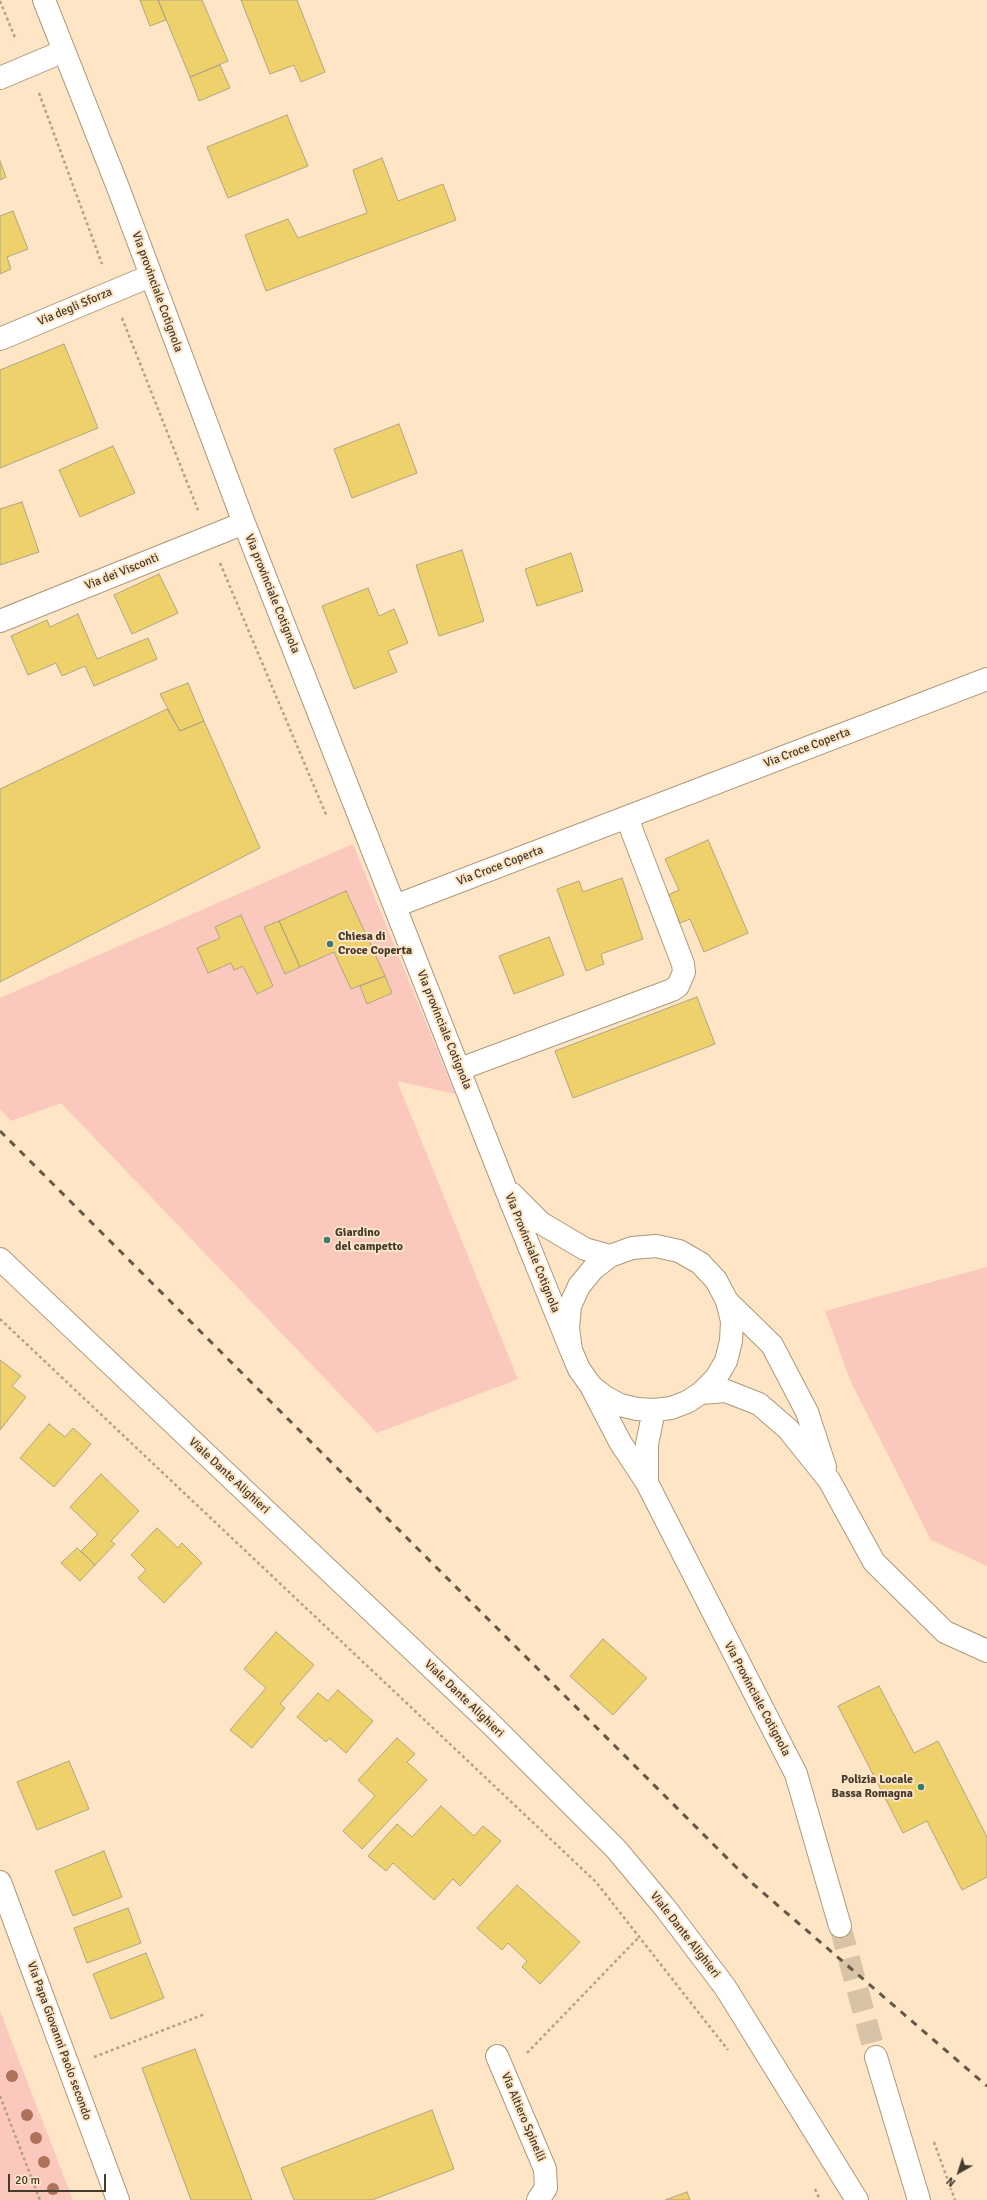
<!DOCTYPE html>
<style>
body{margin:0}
#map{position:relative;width:987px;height:2200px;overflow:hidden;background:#fee5c5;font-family:Signika,sans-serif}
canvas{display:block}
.north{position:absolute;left:939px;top:2152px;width:40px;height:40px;-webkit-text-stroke:3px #fee5c5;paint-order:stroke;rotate:219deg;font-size:11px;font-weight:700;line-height:16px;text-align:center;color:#443a2d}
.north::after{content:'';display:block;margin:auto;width:14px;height:18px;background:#443a2d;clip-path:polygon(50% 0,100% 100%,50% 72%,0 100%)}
.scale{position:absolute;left:8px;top:2174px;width:98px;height:18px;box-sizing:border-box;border:2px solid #443a2d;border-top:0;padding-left:5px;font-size:12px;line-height:14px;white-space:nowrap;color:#443a2d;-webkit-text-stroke:3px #fee5c5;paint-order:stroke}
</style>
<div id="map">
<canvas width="987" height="2200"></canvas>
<div class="north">N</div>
<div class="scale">20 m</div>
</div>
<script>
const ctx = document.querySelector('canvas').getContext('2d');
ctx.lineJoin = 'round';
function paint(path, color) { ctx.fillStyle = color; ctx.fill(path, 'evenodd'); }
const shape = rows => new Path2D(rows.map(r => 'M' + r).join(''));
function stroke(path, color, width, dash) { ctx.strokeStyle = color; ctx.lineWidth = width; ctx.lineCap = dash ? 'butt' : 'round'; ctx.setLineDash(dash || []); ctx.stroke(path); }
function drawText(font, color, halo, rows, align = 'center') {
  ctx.font = font + ' Signika,sans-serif'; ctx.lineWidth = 4; ctx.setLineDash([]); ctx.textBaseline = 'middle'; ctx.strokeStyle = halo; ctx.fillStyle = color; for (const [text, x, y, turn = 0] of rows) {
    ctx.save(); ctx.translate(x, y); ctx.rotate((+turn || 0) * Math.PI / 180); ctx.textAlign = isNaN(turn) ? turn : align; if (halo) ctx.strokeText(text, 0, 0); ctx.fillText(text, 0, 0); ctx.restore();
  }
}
const green = shape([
 [353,844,455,1094,397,1081,518,1379,377,1433,61,1103,11,1121,0,1109,0,998],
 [987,1267,987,1566,931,1540,850,1380,825,1311],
 [0,2011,73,2200,0,2200]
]);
const building = shape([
 [140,0,158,0,166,20,150,26,140,0],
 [158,0,202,0,228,61,190,77,158,0],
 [241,0,297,0,325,72,301,82,294,65,270,74,241,0],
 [220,65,230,88,199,101,190,77,220,65],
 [287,115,308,166,228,198,207,147,287,115],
 [382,158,398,201,443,184,456,220,266,291,245,235,288,219,298,238,367,213,353,170,382,158],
 [0,161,6,177,0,180,0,161],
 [13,211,28,249,7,257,11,269,0,274,0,216,13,211],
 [64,344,98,428,0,468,0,370,64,344],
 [399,424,417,473,352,498,334,449,399,424],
 [113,446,135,493,80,517,59,470,113,446],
 [22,502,39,552,0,565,0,509,22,502],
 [462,550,484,621,439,636,416,565,462,550],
 [571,553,583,591,537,606,525,569,571,553],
 [159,574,178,613,132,634,114,595,159,574],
 [368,588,379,616,394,609,408,643,388,651,397,672,354,689,322,606,368,588],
 [78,614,97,659,148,638,157,659,94,686,85,666,62,676,56,663,28,675,11,636,47,620,50,627,78,614],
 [188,683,204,721,180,731,160,694,188,683],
 [167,709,180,731,204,721,260,848,0,982,0,789,167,709],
 [708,840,748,933,704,952,690,919,680,923,668,895,679,890,665,859,708,840],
 [622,878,643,939,601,954,604,964,586,971,557,889,579,881,583,892,622,878],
 [346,891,385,976,351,989,334,952,300,967,279,921,346,891],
 [241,915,273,986,257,994,243,966,234,970,231,963,208,973,197,948,220,938,215,927,241,915],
 [279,921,300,967,285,974,264,927,279,921],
 [549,937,564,975,514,994,499,956,549,937],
 [385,976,392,993,367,1004,360,986,385,976],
 [697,997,715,1044,573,1098,555,1051,697,997],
 [0,1360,21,1376,12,1386,26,1397,0,1430,0,1360],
 [49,1424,65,1437,73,1428,91,1444,54,1487,20,1458,49,1424],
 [101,1474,139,1511,111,1541,115,1544,95,1565,81,1551,98,1534,70,1507,101,1474],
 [157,1528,178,1548,182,1543,202,1563,164,1603,138,1578,146,1570,131,1555,157,1528],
 [77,1548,95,1565,80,1581,61,1563,77,1548],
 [276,1632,314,1665,280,1704,285,1708,252,1748,230,1730,266,1688,244,1669,276,1632],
 [603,1639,647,1678,613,1715,570,1676,603,1639],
 [879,1686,914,1753,938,1741,987,1837,987,1877,962,1890,927,1821,903,1833,838,1706,879,1686],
 [338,1690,373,1721,346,1753,329,1738,326,1742,297,1717,318,1693,328,1701,338,1690],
 [397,1738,415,1754,407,1762,427,1780,362,1849,343,1831,375,1796,358,1780,397,1738],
 [69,1761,89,1809,37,1830,17,1782,69,1761],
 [441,1806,474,1836,483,1826,501,1841,460,1886,453,1879,434,1900,393,1863,386,1871,368,1856,397,1824,412,1837,441,1806],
 [104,1851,122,1897,73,1916,55,1871,104,1851],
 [517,1885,580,1942,540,1984,522,1967,527,1961,508,1943,502,1950,477,1928,517,1885],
 [128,1908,141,1943,87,1963,74,1928,128,1908],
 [146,1953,164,1998,111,2019,93,1974,146,1953],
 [195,2049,252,2200,191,2200,142,2068,195,2049],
 [432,2110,454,2169,372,2200,294,2200,281,2168,432,2110],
 [687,2192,690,2200,665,2200,687,2192]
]);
const minorTunnel = shape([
 [840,1926,876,2057]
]);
const path = shape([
 [0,1,16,40],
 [39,93,102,264],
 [122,318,198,510],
 [220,563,327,817],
 [0,1319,596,1882,728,2050],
 [527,2053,639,1937],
 [94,2057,205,2014],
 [0,2096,40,2200],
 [934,2142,955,2200],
 [815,2189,820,2200]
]);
const minor = shape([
 [44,0,119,190,244,523,505,1187,571,1350],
 [0,78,64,51],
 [0,339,150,276],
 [0,621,244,523],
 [395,906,987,679],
 [460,1069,672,990,678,986,684,972,683,964,627,818],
 [512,1194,541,1223,585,1249,610,1256],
 [0,1259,490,1723,616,1849,666,1909,725,1987,857,2200],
 [727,1301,772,1345,807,1412,825,1467],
 [591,1386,605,1397,620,1405,637,1409,654,1410,671,1408,687,1402,701,1393,716,1378,726,1361,731,1341,732,1321,727,1301,716,1280,700,1263,679,1251,656,1246,632,1248,610,1256,593,1269,579,1286,570,1306,568,1328,571,1350,579,1369,591,1386,620,1442,647,1483,796,1774,840,1926],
 [701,1393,726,1391,759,1404,788,1429,829,1480,874,1562,945,1632,987,1651],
 [647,1483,647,1444,654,1410],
 [0,1882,118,2200],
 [497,2056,545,2169,546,2188,538,2200],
 [876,2057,919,2200]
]);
const rail = shape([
 [0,1131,753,1884,987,2086]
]);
const trees = [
 [12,2076],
 [27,2115],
 [36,2138],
 [44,2162],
 [53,2189]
];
const markers = [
 [330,944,4,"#397a69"],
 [327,1240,4,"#397a69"],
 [921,1787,4,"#397a69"]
];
const streetNames = [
 ["Via provinciale Cotignola",157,292,70],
 ["Via degli Sforza",75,307,-23],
 ["Via dei Visconti",122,572,-22],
 ["Via provinciale Cotignola",272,594,68],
 ["Via Croce Coperta",807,748,-21],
 ["Via Croce Coperta",500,866,-21],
 ["Via provinciale Cotignola",444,1030,68],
 ["Via Provinciale Cotignola",532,1253,68],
 ["Viale Dante Alighieri",229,1476,43],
 ["Viale Dante Alighieri",464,1699,44],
 ["Via Provinciale Cotignola",757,1699,62],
 ["Viale Dante Alighieri",685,1935,52],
 ["Via Papa Giovanni Paolo secondo",59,2041,70],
 ["Via Altiero Spinelli",523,2117,67]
];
const poiNames = [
 ["Chiesa di",338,937],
 ["Croce Coperta",338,951],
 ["Giardino",335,1233],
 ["del campetto",335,1247],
 ["Polizia Locale",913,1780,"right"],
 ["Bassa Romagna",913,1794,"right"]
];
paint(green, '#fac8bd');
paint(building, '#efd16b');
stroke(building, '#afa582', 1);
stroke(minorTunnel, '#d9c3a7', 22, [22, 11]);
stroke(minor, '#af987a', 24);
stroke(path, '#b3a088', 2.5, [3, 3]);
stroke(minor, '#fff', 22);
stroke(rail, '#645747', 3, [7, 7]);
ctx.fillStyle = '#ae715a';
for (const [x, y] of trees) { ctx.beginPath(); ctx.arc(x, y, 6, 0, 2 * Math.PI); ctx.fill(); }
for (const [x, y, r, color] of markers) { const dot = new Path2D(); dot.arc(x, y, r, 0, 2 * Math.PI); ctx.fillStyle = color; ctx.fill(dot); stroke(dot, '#fee5c5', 1.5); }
drawText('12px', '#443a2d', '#fee5c5', streetNames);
drawText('bold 12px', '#443a2d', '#fee5c5', poiNames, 'left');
</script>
